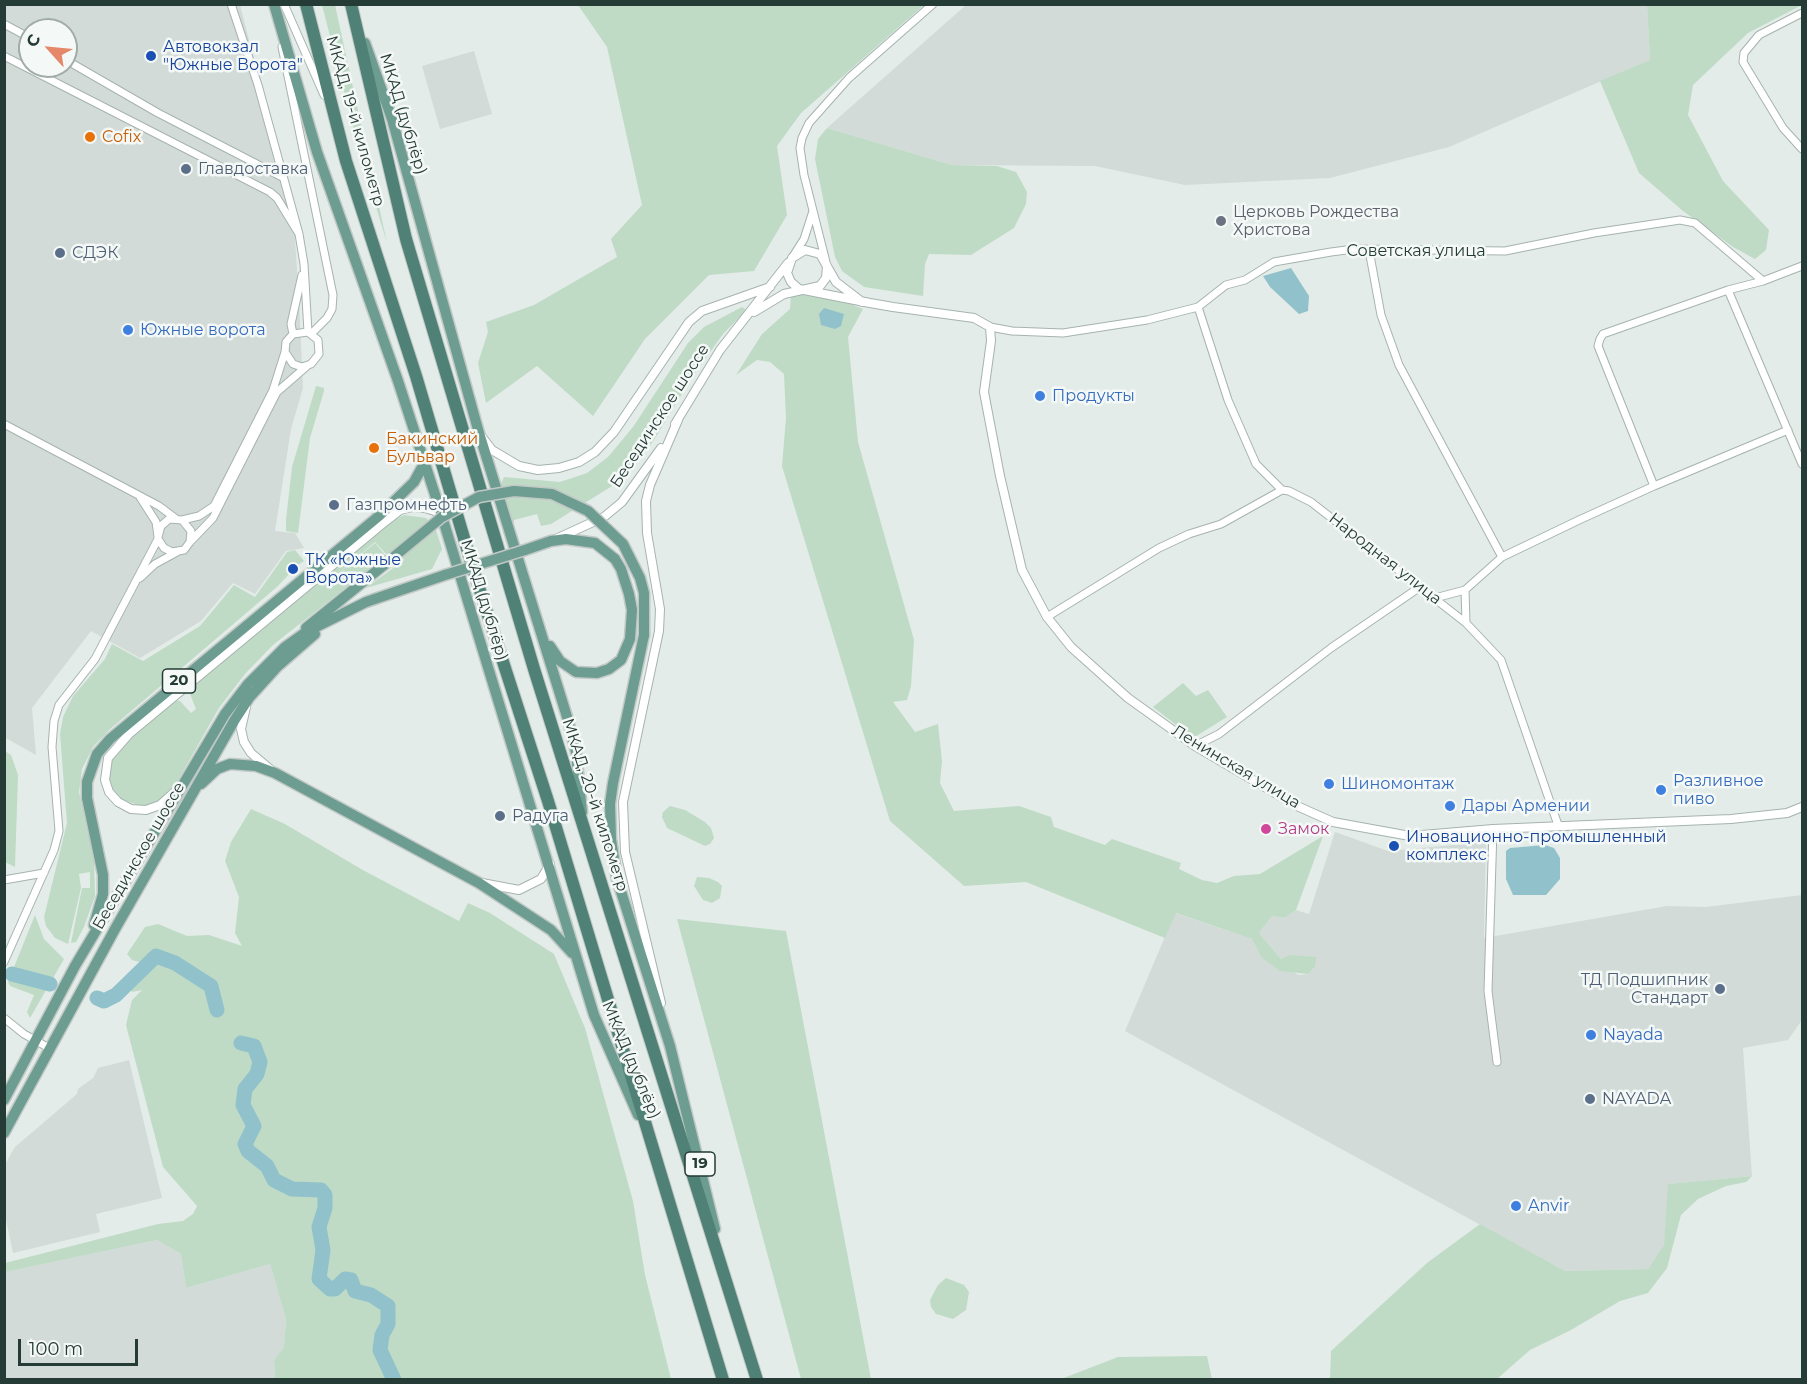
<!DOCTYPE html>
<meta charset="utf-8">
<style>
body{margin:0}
#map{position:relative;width:1807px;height:1384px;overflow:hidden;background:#e3ece8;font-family:Montserrat,sans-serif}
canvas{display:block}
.frame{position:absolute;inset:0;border:6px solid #253b35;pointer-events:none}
.north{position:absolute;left:18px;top:18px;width:60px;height:60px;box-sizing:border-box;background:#f4f8f6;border:2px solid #a1aca9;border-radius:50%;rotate:297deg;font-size:16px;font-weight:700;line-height:24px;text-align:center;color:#253b35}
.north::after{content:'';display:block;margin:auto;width:21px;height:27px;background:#e48869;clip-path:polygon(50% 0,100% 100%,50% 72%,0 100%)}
.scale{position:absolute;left:18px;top:1339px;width:120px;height:27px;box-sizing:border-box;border:3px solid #253b35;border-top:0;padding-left:8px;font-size:18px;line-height:21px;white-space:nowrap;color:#253b35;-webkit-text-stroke:4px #f4f8f6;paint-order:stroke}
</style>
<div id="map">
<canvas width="1807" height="1384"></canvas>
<div class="frame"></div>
<div class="north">С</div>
<div class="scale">100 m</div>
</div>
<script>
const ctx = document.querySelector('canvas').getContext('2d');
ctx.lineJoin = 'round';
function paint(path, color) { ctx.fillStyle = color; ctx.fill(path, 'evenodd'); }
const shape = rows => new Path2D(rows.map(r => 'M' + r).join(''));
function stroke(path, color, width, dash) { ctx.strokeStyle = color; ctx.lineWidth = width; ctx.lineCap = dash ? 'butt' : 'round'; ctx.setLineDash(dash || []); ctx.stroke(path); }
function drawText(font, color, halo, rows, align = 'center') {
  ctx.font = font + ' Montserrat,sans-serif'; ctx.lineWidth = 5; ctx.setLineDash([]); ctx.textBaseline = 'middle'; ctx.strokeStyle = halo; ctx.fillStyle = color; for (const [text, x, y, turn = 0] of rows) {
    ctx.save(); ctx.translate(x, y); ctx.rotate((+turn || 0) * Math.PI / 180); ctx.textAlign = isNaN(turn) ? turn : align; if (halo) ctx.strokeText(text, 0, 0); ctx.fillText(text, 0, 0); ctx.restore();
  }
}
const built = shape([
 [4,5,240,5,293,210,299,300,303,388,291,429,275,531,295,533,304,548,286,551,255,594,233,583,201,621,140,658,91,631,32,708,36,755,4,737],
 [30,30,66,30,66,66,30,66],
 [966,5,1647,5,1650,60,1449,147,1330,178,1185,185,1095,166,952,165,827,128],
 [474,51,492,114,440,129,422,66],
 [1335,832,1388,851,1486,842,1484,938,1667,906,1706,907,1802,895,1802,1020,1788,1040,1743,1048,1752,1176,1669,1184,1664,1246,1648,1269,1565,1271,1125,1031,1175,913,1252,939,1261,957,1299,975,1308,974,1315,967,1281,959,1259,933,1272,916,1285,918,1296,910,1309,914],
 [129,1060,162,1198,96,1214,100,1232,13,1253,5,1215,4,1166,15,1147,77,1094,78,1089,93,1078,98,1068],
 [157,1240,181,1254,186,1288,270,1264,286,1319,284,1347,274,1360,275,1379,5,1379,4,1272]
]);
const green = shape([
 [322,5,335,5,387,243,361,157],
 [578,5,924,5,801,113,777,146,787,215,754,271,709,275,645,339,593,416,537,366,486,403,478,363,488,332,486,322,534,305,617,257,611,239,642,205,607,47],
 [1647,5,1802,5,1748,33,1693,85,1688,115,1723,181,1769,230,1766,250,1755,259,1733,247,1683,211,1639,173,1600,81,1650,60],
 [827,128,952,165,997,166,1016,172,1027,192,1026,204,1014,228,971,255,929,254,925,264,923,296,864,287,842,271,835,257,815,159,818,139],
 [808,294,841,300,863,309,848,337,858,442,914,640,911,686,907,700,893,702,915,732,938,724,942,761,940,783,954,811,1019,806,1051,817,1054,827,1105,845,1112,839,1181,863,1179,869,1202,880,1217,883,1234,876,1260,874,1323,836,1296,910,1285,918,1272,916,1259,933,1281,959,1290,955,1316,957,1315,967,1308,974,1280,971,1261,957,1252,939,1176,913,1165,938,1026,882,964,886,890,821,782,466,786,418,784,374,770,362,757,360,736,375,762,334,790,309,791,296],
 [742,307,745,309,744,313,723,334,691,379,654,440,625,478,551,524,541,526,537,514,514,520,514,534,501,484,504,477,560,482,587,473,608,457,633,427,688,343,704,327],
 [316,386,324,388,324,391,310,438,298,533,286,531,286,520,292,467],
 [404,515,426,518,435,527,442,549,432,569,366,588,404,560,396,548,387,555,375,542,315,593,375,543,386,556,273,645,245,674,219,708,177,782,165,796,153,804,141,806,121,799,113,791,108,780,112,756,119,748,174,700,180,701,191,713,196,709,188,689,392,521],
 [295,550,304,561,289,570,291,572,278,586,109,730,93,747,82,769,79,792,94,860,95,896,84,927,76,942,71,943,82,888,90,888,90,872,79,874,81,888,68,944,55,938,46,926,44,917,67,823,60,734,63,717,73,696,105,659,112,644,143,661,200,626,234,585,255,597,287,552],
 [1183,683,1196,696,1208,690,1227,717,1193,738,1153,707],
 [5,751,11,755,18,775,15,867,5,862],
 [670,806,685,810,705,822,711,828,714,838,710,844,705,846,667,828,662,817,663,812],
 [251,809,285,824,361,869,459,921,468,903,490,913,554,954,585,1028,633,1201,645,1275,671,1379,275,1379,274,1360,284,1347,286,1319,270,1264,186,1288,181,1254,157,1240,5,1272,5,1263,158,1224,183,1221,193,1214,197,1206,163,1167,126,1025,132,1000,142,990,132,992,129,987,145,969,143,963,132,960,127,954,145,927,158,924,187,936,209,935,242,946,235,933,239,897,225,861,231,842],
 [697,877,709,878,718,882,722,886,720,898,712,903,703,900,694,886],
 [35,915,44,939,64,959,30,1018,27,1012,34,995,10,986,8,982],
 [677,919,786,931,871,1379,801,1379],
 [1752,1176,1746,1182,1726,1186,1698,1199,1681,1215,1667,1268,1648,1293,1620,1301,1571,1330,1530,1350,1497,1379,1330,1379,1331,1351,1427,1263,1480,1224,1565,1271,1648,1269,1664,1245,1668,1184],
 [946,1278,964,1285,969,1292,966,1310,953,1319,936,1314,931,1307,930,1300,938,1285],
 [1207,1356,1212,1379,1061,1379,1118,1357]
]);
const water = shape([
 [1291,268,1309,296,1308,311,1299,314,1270,287,1263,276],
 [824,308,844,314,841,326,835,329,821,325,819,314],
 [1545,845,1554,848,1560,858,1560,879,1546,895,1513,895,1506,879,1506,851,1510,848]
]);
const river = shape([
 [12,974,50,984],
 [97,998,104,1001,116,995,156,956,175,963,211,986,217,1010],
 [241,1043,254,1046,260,1062,257,1074,245,1089,243,1105,254,1126,245,1144,248,1151,267,1166,274,1180,292,1189,321,1190,325,1195,325,1208,319,1227,323,1250,319,1279,330,1289,335,1289,345,1279,351,1280,355,1291,371,1295,388,1306,388,1324,382,1335,380,1350,394,1380]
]);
const minor = shape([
 [231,4,258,85,299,234,304,264,308,332],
 [284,4,324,95],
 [1802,13,1759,35,1744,53,1743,62,1783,128,1802,149],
 [4,24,30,38],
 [282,47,333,295,332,309,327,318,311,334],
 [4,56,270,192,277,198,299,234],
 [66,60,158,113,282,177],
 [1369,250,1381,315,1399,365,1502,557],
 [792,258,804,239,813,211],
 [826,262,804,175,800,148,802,138,809,123,849,78,933,4],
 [1728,290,1802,464],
 [1198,307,1228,400,1256,464,1282,490,1289,491,1311,502,1466,623,1501,660,1558,825],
 [990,327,1012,331,1063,333,1147,320,1198,307,1226,285,1245,280,1274,262,1331,252,1354,249,1505,251,1594,233,1680,220,1695,223,1763,281,1802,266],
 [293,334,308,332,318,340,319,354,311,364,302,367,293,364,285,352,286,342,293,334,291,324,302,275],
 [4,424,159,506,175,518],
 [1654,486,1598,346,1600,339,1603,334,1728,290,1763,281],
 [140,497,156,522,158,537,158,539,164,548,172,552,184,550,190,542,191,531,182,520,169,519,161,526,158,537],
 [182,520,199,516,214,506,273,390,285,352],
 [190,542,213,518,277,392,307,366],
 [140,578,155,564,177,552],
 [1465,590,1466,623],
 [1435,598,1465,590,1502,557,1579,520,1654,486,1788,430],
 [1047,617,1159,548,1189,534,1221,524,1282,490],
 [1195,746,1219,734,1331,648,1420,587],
 [1493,829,1488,991,1497,1062],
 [4,880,44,873],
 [4,962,54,850,59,831,52,747,54,721,59,705,95,659,158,539],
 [4,1018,24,1034,49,1048]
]);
const tertiary = shape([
 [862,302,836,282,820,254,805,250,792,258,787,273,791,282,799,289,870,303,893,307,974,318,990,327,991,341,984,392,1000,476,1022,570,1047,617,1071,647,1128,698,1195,746,1297,806,1333,822,1410,836,1493,829,1731,819,1787,813,1802,807],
 [754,312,784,294,820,286,826,278,827,266],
 [675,424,720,350,788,263],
 [482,437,492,450,519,466,538,470,559,468,579,462,595,452,614,432,689,322,702,311,770,287],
 [558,538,604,517,622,502,661,448],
 [246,707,241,729,244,742,251,753,270,769],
 [177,790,160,805,146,810,131,809,118,802,109,792,105,780,108,758,129,734,386,521,400,510,412,507,425,508,441,513],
 [482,883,519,890,541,879,550,864],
 [661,1003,625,852,623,802,659,631,660,609,647,533,646,501,650,485,678,420]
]);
const primary = shape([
 [274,4,317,152,398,381,441,513,594,1015,638,1115],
 [365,43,392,119,479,433,568,720,576,752,582,812],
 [525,550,551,541,566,539,595,543,615,559,621,569,629,594,632,610,630,639,621,660,609,669,597,673,576,672,560,661,550,646],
 [306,628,390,560],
 [644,635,613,783,610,804,611,839,617,879,670,1046,715,1229],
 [201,784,217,769,230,764,256,766,275,773,479,883,551,930,572,953],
 [94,925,103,894,103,875,87,798,87,782,97,754,110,739,379,516,414,482,425,462],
 [4,1100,75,966,225,714,248,684,285,647,306,632,366,602,445,575],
 [4,1133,115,929,234,721,249,698,278,666,315,634]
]);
const trunk = shape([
 [306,4,346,161,416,376,474,572,548,801,723,1380],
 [351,4,406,239,534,669,757,1380]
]);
const primaryBridge = shape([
 [390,560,442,517,479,497,514,491,552,494,588,511,623,544,640,578,644,593,644,635],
 [445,575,525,550]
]);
const markers = [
 [151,56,6,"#1a4fb4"],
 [90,137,6,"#e8710a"],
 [186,169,6,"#5c6f8a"],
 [1221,221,6,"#6b7280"],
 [60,253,6,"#5c6f8a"],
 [128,330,6,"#3f7fe0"],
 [1040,396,6,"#3f7fe0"],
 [374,448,6,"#e8710a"],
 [334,505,6,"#5c6f8a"],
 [293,569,6,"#1a4fb4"],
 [1329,784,6,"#3f7fe0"],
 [1661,790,6,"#3f7fe0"],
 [1450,806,6,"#3f7fe0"],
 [500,816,6,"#5c6f8a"],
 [1266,829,6,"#d1479c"],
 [1394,846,6,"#1a4fb4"],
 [1720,989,6,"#5c6f8a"],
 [1591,1035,6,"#3f7fe0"],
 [1590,1099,6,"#5c6f8a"],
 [1516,1206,6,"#3f7fe0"]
];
const shields = [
 [179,681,33],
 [700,1164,30]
];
const shieldNames = [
 ["20",179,681],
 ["19",700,1164]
];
const transitNames = [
 ["Автовокзал",163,47],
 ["\"Южные Ворота\"",163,65],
 ["ТК «Южные",305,560],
 ["Ворота»",305,578],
 ["Иновационно-промышленный",1406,837],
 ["комплекс",1406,855]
];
const streetNames = [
 ["МКАД (дублёр)",403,114,73],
 ["МКАД, 19-й километр",355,121,74],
 ["Советская улица",1416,251],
 ["Бесединское шоссе",660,416,-57],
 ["Народная улица",1385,559,38],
 ["МКАД (дублёр)",484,600,73],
 ["Ленинская улица",1236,767,31],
 ["МКАД, 20-й километр",595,805,72],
 ["Бесединское шоссе",139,856,-60],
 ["МКАД (дублёр)",631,1060,67]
];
const foodNames = [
 ["Cofix",102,137],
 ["Бакинский",386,439],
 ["Бульвар",386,457]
];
const serviceNames = [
 ["Главдоставка",198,169],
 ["СДЭК",72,253],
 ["Газпромнефть",346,505],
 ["Радуга",512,816],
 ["ТД Подшипник",1708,980,"right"],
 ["Стандарт",1708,998,"right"],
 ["NAYADA",1602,1099]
];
const worshipNames = [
 ["Церковь Рождества",1233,212],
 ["Христова",1233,230]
];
const shopNames = [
 ["Южные ворота",140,330],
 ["Продукты",1052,396],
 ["Разливное",1673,781],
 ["пиво",1673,799],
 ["Шиномонтаж",1341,784],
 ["Дары Армении",1462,806],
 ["Nayada",1603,1035],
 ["Anvir",1528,1206]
];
const hotelNames = [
 ["Замок",1278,829]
];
paint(built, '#d2dbd7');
paint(green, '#bfdbc6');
paint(water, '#91c2cb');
stroke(river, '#91c2cb', 15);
stroke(minor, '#a6b3af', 9);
stroke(tertiary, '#a6b3af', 10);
stroke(primary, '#c2c8c6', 13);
stroke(trunk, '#c2c8c6', 14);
stroke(minor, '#fff', 7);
stroke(tertiary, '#fff', 8);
stroke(primary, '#6c9d90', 10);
stroke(trunk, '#508176', 12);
stroke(primaryBridge, '#c2c8c6', 13, []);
stroke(primaryBridge, '#6c9d90', 10);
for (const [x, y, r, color] of markers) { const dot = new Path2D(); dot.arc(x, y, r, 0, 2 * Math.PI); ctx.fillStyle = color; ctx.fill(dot); stroke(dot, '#f4f8f6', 2); }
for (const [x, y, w] of shields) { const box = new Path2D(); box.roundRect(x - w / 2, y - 12, w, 24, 4.5); ctx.fillStyle = '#f4f8f6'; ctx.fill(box); stroke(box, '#253b35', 1.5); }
drawText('bold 15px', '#253b35', null, shieldNames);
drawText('16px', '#164399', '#f4f8f6', transitNames, 'left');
drawText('16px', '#253b35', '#f4f8f6', streetNames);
drawText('16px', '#c56008', '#f4f8f6', foodNames, 'left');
drawText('16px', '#4e5e75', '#f4f8f6', serviceNames, 'left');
drawText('16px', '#5b616d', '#f4f8f6', worshipNames, 'left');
drawText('16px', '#366cbe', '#f4f8f6', shopNames, 'left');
drawText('16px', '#b23c85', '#f4f8f6', hotelNames, 'left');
</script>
